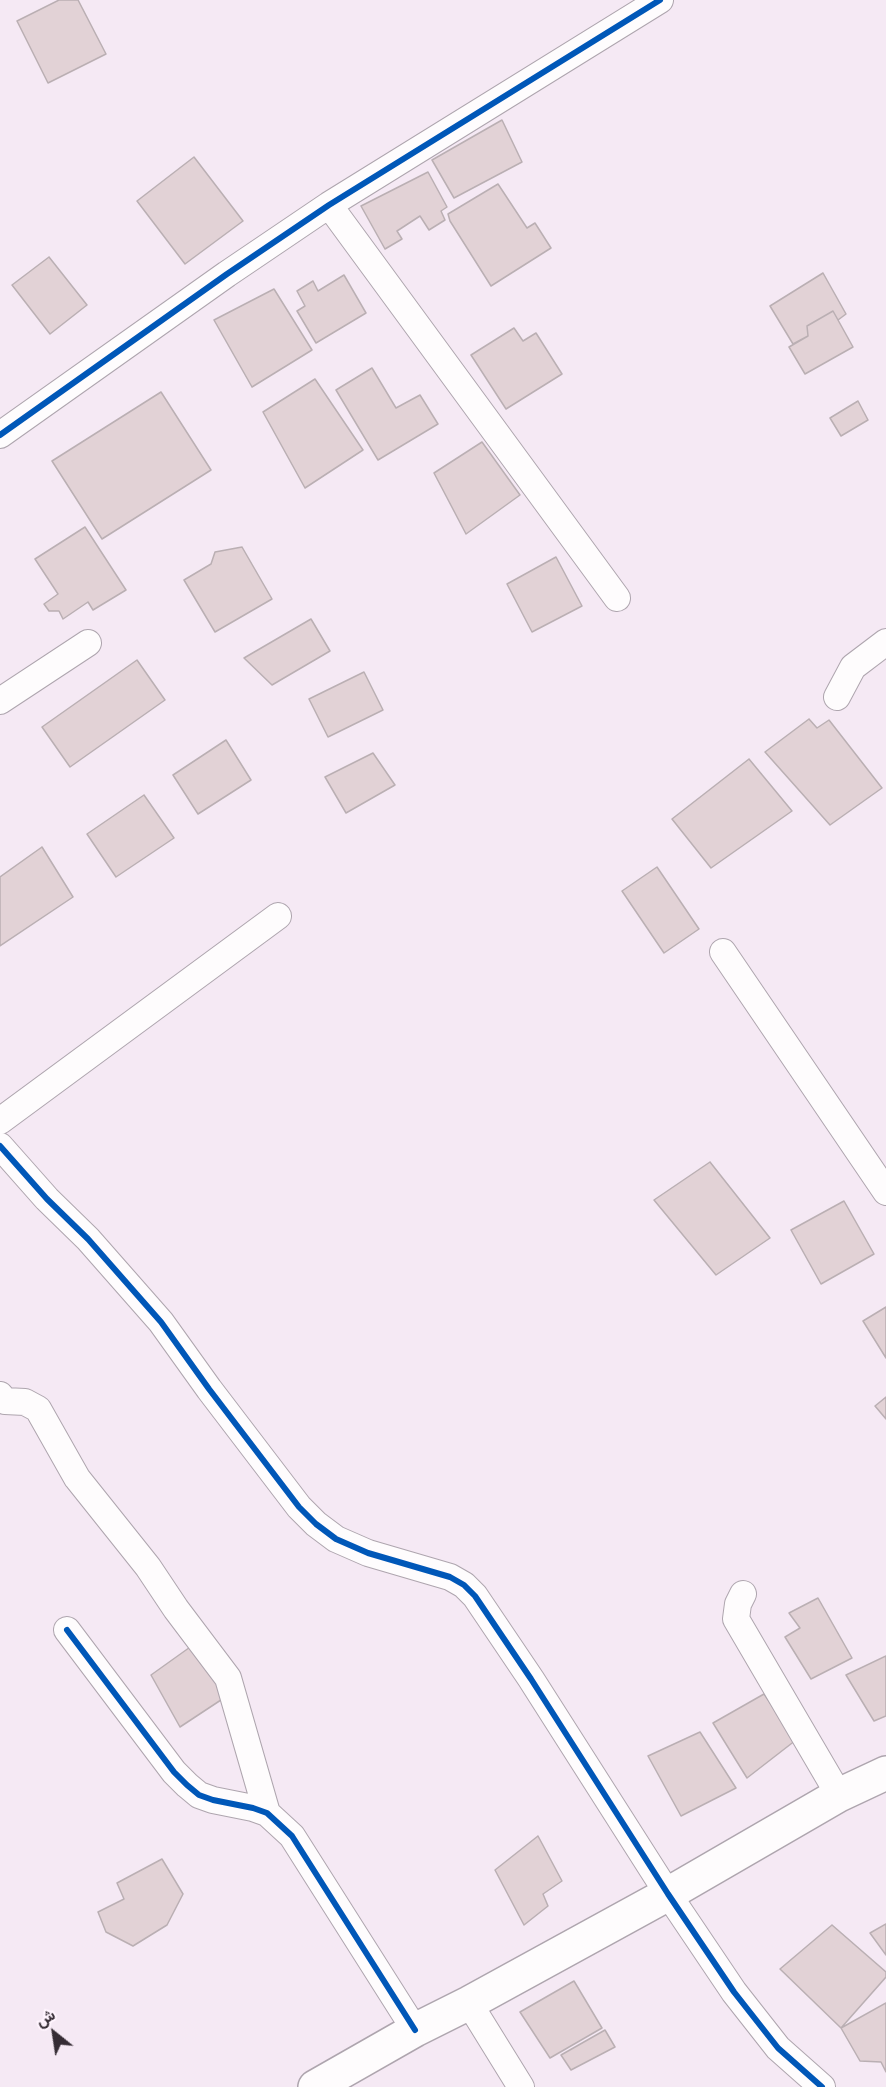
<!DOCTYPE html>
<meta charset="utf-8">
<style>
body{margin:0}
#map{position:relative;width:886px;height:2087px;overflow:hidden;background:#f5e9f4;font-family:Ubuntu,Vazirmatn,sans-serif}
canvas{display:block}
.north{position:absolute;left:24px;top:2003px;width:60px;height:60px;-webkit-text-stroke:4px #fff5fe;paint-order:stroke;rotate:330deg;font-size:16px;font-weight:700;line-height:24px;text-align:center;color:#352c34}
.north::after{content:'';display:block;margin:auto;width:21px;height:27px;background:#352c34;clip-path:polygon(50% 0,100% 100%,50% 72%,0 100%)}
</style>
<div id="map">
<canvas width="886" height="2087"></canvas>
<div class="north">ش</div>
</div>
<script>
const ctx = document.querySelector('canvas').getContext('2d');
ctx.lineJoin = 'round';
function paint(path, color) { ctx.fillStyle = color; ctx.fill(path, 'evenodd'); }
const shape = rows => new Path2D(rows.map(r => 'M' + r).join(''));
function stroke(path, color, width, dash) { ctx.strokeStyle = color; ctx.lineWidth = width; ctx.lineCap = dash ? 'butt' : 'round'; ctx.setLineDash(dash || []); ctx.stroke(path); }
const building = shape([
 [59,0,78,0,106,54,48,83,17,21,59,0],
 [502,120,522,162,454,198,432,160,502,120],
 [194,157,243,221,185,264,137,201,194,157],
 [428,172,447,207,441,211,445,220,429,230,420,216,397,231,402,239,385,249,361,206,428,172],
 [498,184,527,228,535,223,551,248,491,286,450,221,448,214,498,184],
 [49,257,87,305,50,334,12,285,49,257],
 [823,273,846,314,838,320,833,311,807,326,808,336,793,344,770,306,823,273],
 [344,275,366,313,316,343,297,311,305,306,297,291,313,281,318,291,344,275],
 [274,289,312,350,252,387,214,320,274,289],
 [833,311,853,347,805,374,789,347,808,336,807,326,833,311],
 [514,328,523,341,536,333,562,374,506,409,471,355,514,328],
 [372,368,396,408,420,395,438,424,378,460,336,390,372,368],
 [315,379,363,450,305,488,263,412,315,379],
 [161,392,211,470,102,539,52,461,161,392],
 [858,401,868,420,841,436,830,418,858,401],
 [482,442,520,495,466,534,434,473,482,442],
 [85,527,126,590,93,610,88,602,63,619,59,611,49,611,44,604,58,594,35,559,85,527],
 [242,547,272,599,215,632,184,580,211,564,215,552,242,547],
 [556,557,582,606,532,632,507,584,556,557],
 [311,619,330,651,272,685,244,658,311,619],
 [137,660,165,700,70,767,42,727,137,660],
 [364,672,383,710,328,737,309,699,364,672],
 [809,719,817,728,829,720,882,788,830,825,765,752,809,719],
 [226,740,251,780,198,814,173,775,226,740],
 [373,753,395,785,346,813,325,777,373,753],
 [749,759,792,811,711,868,672,819,749,759],
 [144,795,174,838,116,877,87,834,144,795],
 [42,847,73,897,0,946,0,877,42,847],
 [657,867,699,929,664,953,622,891,657,867],
 [710,1162,770,1238,716,1275,654,1200,710,1162],
 [844,1201,874,1254,821,1284,791,1230,844,1201],
 [886,1307,886,1358,863,1321,886,1307],
 [886,1397,886,1419,875,1406,886,1397],
 [818,1598,852,1658,811,1679,785,1637,800,1628,789,1613,818,1598],
 [193,1645,227,1696,180,1727,151,1675,193,1645],
 [886,1656,886,1716,874,1721,846,1675,886,1656],
 [764,1694,796,1740,747,1778,713,1723,764,1694],
 [700,1732,736,1788,681,1816,648,1756,700,1732],
 [538,1836,562,1881,543,1894,548,1906,524,1925,495,1870,538,1836],
 [162,1859,183,1894,167,1925,133,1946,106,1932,98,1912,124,1899,117,1883,162,1859],
 [886,1924,886,1955,870,1933,886,1924],
 [832,1925,886,1972,886,1977,841,2028,780,1969,832,1925],
 [574,1981,602,2028,550,2058,520,2012,574,1981],
 [886,2003,886,2072,881,2062,860,2061,841,2028,886,2003],
 [605,2030,615,2047,571,2070,561,2055,605,2030]
]);
const minor = shape([
 [329,205,617,598],
 [0,435,227,274,329,205,660,0],
 [837,697,853,667,886,642],
 [0,701,88,643],
 [723,952,886,1192],
 [0,1121,278,916],
 [0,1146,47,1199,88,1239,161,1322,209,1389,299,1507,316,1524,336,1539,368,1553,450,1577,464,1585,475,1596,531,1679,668,1894,734,1992,778,2048,822,2087],
 [0,1395,5,1401,25,1402,38,1409,77,1478,148,1567,176,1609,228,1678,267,1813],
 [743,1594,738,1604,736,1619,839,1795],
 [67,1630,174,1772,187,1785,199,1795,213,1800,253,1808,267,1813,292,1836,415,2030],
 [469,2003,521,2087]
]);
const tertiary = shape([
 [315,2087,415,2030,469,2003,668,1894,839,1795,886,1773]
]);
const cycleway = shape([
 [0,435,227,274,329,205,660,0],
 [0,1146,47,1199,88,1239,161,1322,209,1389,299,1507,316,1524,336,1539,368,1553,450,1577,464,1585,475,1596,531,1679,668,1894,734,1992,778,2048,822,2087],
 [67,1630,174,1772,187,1785,199,1795,213,1800,253,1808,267,1813,292,1836,415,2030]
]);
paint(building, '#e2d2d6');
stroke(building, '#baafb3', 1.5);
stroke(minor, '#aea5ae', 28);
stroke(tertiary, '#aea5ae', 36);
stroke(minor, '#fefcfd', 26);
stroke(tertiary, '#fefcfd', 33);
stroke(cycleway, '#0057b8', 6);
</script>
